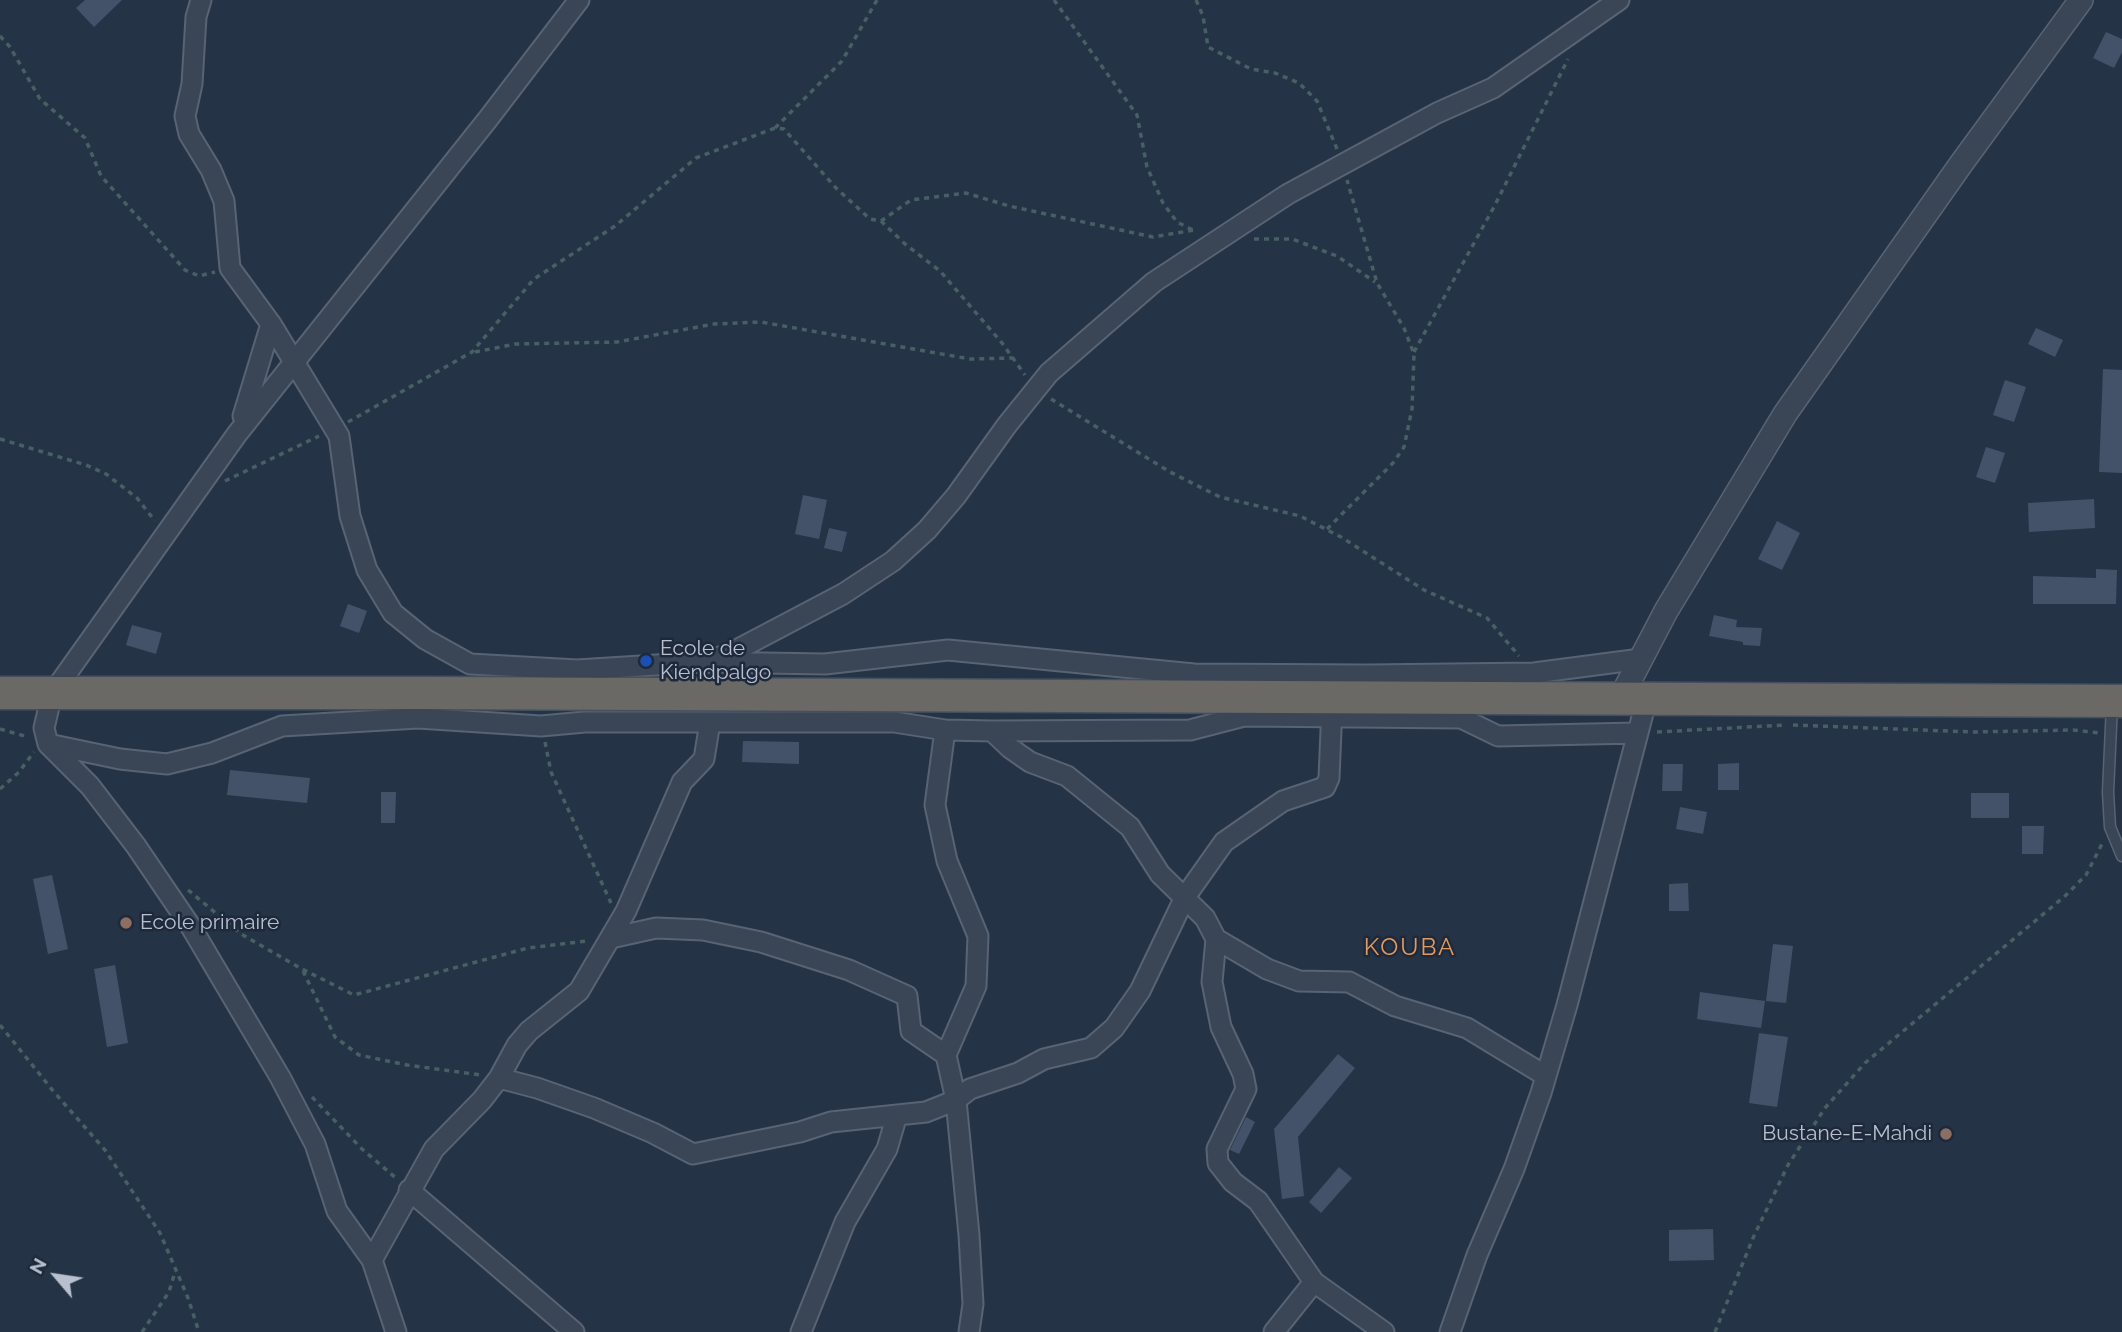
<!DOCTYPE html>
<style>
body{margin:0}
#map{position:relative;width:2122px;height:1332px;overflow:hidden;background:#253347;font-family:Raleway,sans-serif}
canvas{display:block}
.north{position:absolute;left:21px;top:1241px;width:70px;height:70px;-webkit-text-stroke:5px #1e2a3b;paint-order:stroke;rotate:299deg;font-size:19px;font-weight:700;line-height:28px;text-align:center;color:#b8c0cf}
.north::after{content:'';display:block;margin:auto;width:24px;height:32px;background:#b8c0cf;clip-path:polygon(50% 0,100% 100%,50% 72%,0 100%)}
</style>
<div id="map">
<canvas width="2122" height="1332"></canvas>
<div class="north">N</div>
</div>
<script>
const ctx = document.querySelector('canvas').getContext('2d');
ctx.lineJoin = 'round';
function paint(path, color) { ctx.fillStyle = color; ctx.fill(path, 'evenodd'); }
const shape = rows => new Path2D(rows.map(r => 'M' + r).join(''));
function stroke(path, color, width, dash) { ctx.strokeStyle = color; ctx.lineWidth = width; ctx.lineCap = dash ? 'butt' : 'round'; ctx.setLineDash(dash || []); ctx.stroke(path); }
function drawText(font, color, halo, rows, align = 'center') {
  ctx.font = font + ' Raleway,sans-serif'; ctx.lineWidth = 5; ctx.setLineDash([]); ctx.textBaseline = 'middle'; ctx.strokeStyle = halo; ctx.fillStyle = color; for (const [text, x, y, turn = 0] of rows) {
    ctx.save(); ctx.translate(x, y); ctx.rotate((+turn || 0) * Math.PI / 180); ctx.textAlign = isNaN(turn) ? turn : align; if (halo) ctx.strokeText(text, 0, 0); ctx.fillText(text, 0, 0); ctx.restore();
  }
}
const building = shape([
 [85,0,122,0,94,27,76,8],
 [2106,32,2122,39,2122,52,2114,68,2093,58],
 [2036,328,2063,340,2055,357,2028,344],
 [2103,369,2122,370,2122,473,2099,472],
 [2005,380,2026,387,2014,422,1993,415],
 [1986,447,2005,453,1995,483,1976,477],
 [803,495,827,500,819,539,795,534],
 [2094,499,2095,528,2029,532,2028,503],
 [1777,521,1800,533,1782,570,1758,559],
 [829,528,847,532,842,552,824,548],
 [2096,569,2117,570,2116,604,2033,604,2033,576,2096,578],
 [348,604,367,611,359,633,340,626],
 [1714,615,1737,620,1736,627,1762,628,1760,646,1743,645,1743,642,1709,636],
 [132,625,162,633,156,654,126,645],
 [743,741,799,742,799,764,742,762],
 [1739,763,1739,790,1718,790,1718,764],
 [1663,764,1683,764,1682,791,1662,791],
 [230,770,310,778,307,803,227,795],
 [381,792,396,792,395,823,381,823],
 [1971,793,2009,793,2009,818,1971,818],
 [1680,807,1707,812,1703,834,1676,829],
 [2022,826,2044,826,2043,854,2022,854],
 [52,875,68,949,48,954,33,879],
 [1688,883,1689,911,1669,911,1669,884],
 [1773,944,1793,946,1786,1003,1766,1001],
 [115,965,128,1043,107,1047,94,969],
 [1700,992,1765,1001,1761,1028,1697,1019],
 [1759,1033,1788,1037,1777,1107,1749,1103],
 [1338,1054,1355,1068,1298,1137,1304,1196,1282,1199,1274,1129],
 [1246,1117,1255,1122,1239,1154,1230,1150],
 [1339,1167,1352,1178,1321,1213,1309,1202],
 [1713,1229,1714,1260,1669,1261,1669,1230]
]);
const path = shape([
 [1054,0,1137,115,1147,167,1163,203,1177,222,1193,230],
 [1196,0,1203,16,1208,47,1251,69,1275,73,1299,83,1317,101,1337,149],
 [0,36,10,47,40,99,85,138,101,176,185,270,199,276,215,272],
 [775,128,842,61,877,0],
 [881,221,905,244,940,271,1002,343,1025,375],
 [1254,239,1292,239,1337,256,1375,282],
 [475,352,516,344,617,342,714,324,761,322,970,359,1013,358],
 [1414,352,1495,205,1568,59],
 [1051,399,1170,472,1220,497,1300,516,1341,537,1424,590,1487,618,1519,656],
 [348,422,472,352,534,279,615,226,696,158,775,128,784,129,836,188,870,219,881,221,911,200,966,193,1009,206,1153,237,1194,230],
 [0,439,86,465,106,474,137,498,155,521],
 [225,481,319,436],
 [1327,529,1393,463,1404,447,1412,409,1414,354,1404,328,1377,283,1347,180],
 [1793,725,1973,732,2073,730,2100,733],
 [0,729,28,737],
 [1657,732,1785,725],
 [545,742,551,772,611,903],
 [0,789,19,772,34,752],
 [188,890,241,934,302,969,354,995,528,948,587,941],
 [303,971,335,1037,359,1055,407,1065,481,1075],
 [0,1025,54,1092,105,1150,160,1233,188,1298,199,1332],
 [312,1097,362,1149,397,1179],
 [142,1332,169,1292,175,1272],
 [1715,1332,1753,1238,1788,1165,1825,1108,1865,1063,2065,896,2086,875,2103,842]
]);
const service = shape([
 [2112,705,2108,792,2110,827,2122,856]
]);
const minor = shape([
 [201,0,196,17,192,84,185,116,189,134,211,170,224,201,230,268,271,324,243,416],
 [271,324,339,436,350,516,367,570,393,613,425,639,470,664,577,670,704,662,825,664,948,650,1194,674,1367,675,1534,673,1641,659],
 [714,659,731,653,843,594,893,561,927,530,956,496,1007,425,1049,373,1154,282,1288,194,1437,113,1493,88,1619,0],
 [945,730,935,805,947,861,978,936,976,986,946,1055,956,1100,969,1235,973,1304,969,1332],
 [992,731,1010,748,1030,762,1067,776,1130,827,1160,874,1205,918,1216,939,1267,969,1299,981,1349,982,1395,1006,1467,1028,1546,1076],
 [48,744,120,759,167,764,212,753,282,726,418,718,541,726,585,722,894,722,945,730,992,731,1190,730,1244,716,1461,718,1498,736,1637,733],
 [611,938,656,928,703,930,761,942,849,970,907,996,911,1031,946,1055],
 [1216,939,1212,982,1221,1027,1243,1074,1246,1089,1217,1149,1218,1163,1233,1182,1258,1201,1314,1282,1384,1332],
 [499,1078,537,1088,594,1108,653,1133,693,1154,800,1132,831,1122,926,1112,956,1100,970,1089,1018,1073,1044,1059,1091,1048,1114,1028,1140,991,1185,897,1224,842,1283,801,1325,787,1329,778,1332,706],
 [409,1190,574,1332],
 [372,1260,337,1211,315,1144,280,1077,191,927,136,846,90,786,48,744,44,728,52,694,237,434,488,119,579,0],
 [396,1332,372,1260,434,1149,482,1100,499,1078,517,1045,529,1031,579,991,626,911,682,782,704,759,710,722],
 [801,1332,845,1222,887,1149,897,1115],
 [1274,1332,1314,1282],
 [1450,1332,1477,1255,1514,1169,1541,1093,1567,1005,1647,698]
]);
const tertiary = shape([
 [1620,699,1666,611,1785,414,1961,164,2081,0]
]);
const trunk = shape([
 [0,693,434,693,2122,701]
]);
const markers = [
 [646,661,7,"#1a4fb4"],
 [126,923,7,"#8d6e63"],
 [1946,1134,7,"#8d6e63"]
];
const poiNames = [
 ["Ecole de",660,649],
 ["Kiendpalgo",660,673],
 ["Ecole primaire",140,923],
 ["Bustane-E-Mahdi",1932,1134,"right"]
];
const quarterNames = [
 ["KOUBA",1410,948]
];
paint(building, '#445269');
stroke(service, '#586373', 13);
stroke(minor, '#586373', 23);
stroke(tertiary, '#586373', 26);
stroke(trunk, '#445060', 35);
stroke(path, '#466063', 3.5, [5, 5]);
stroke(service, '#3a4556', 10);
stroke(minor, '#3a4556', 19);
stroke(tertiary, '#3a4556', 23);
stroke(trunk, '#6a6966', 32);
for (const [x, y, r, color] of markers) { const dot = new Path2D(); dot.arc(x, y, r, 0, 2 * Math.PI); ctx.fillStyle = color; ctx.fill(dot); stroke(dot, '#1e2a3b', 2.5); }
drawText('21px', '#b8c0cf', '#1e2a3b', poiNames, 'left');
ctx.letterSpacing = '2px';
drawText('24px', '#e19b61', '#1e2a3b', quarterNames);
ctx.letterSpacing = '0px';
</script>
